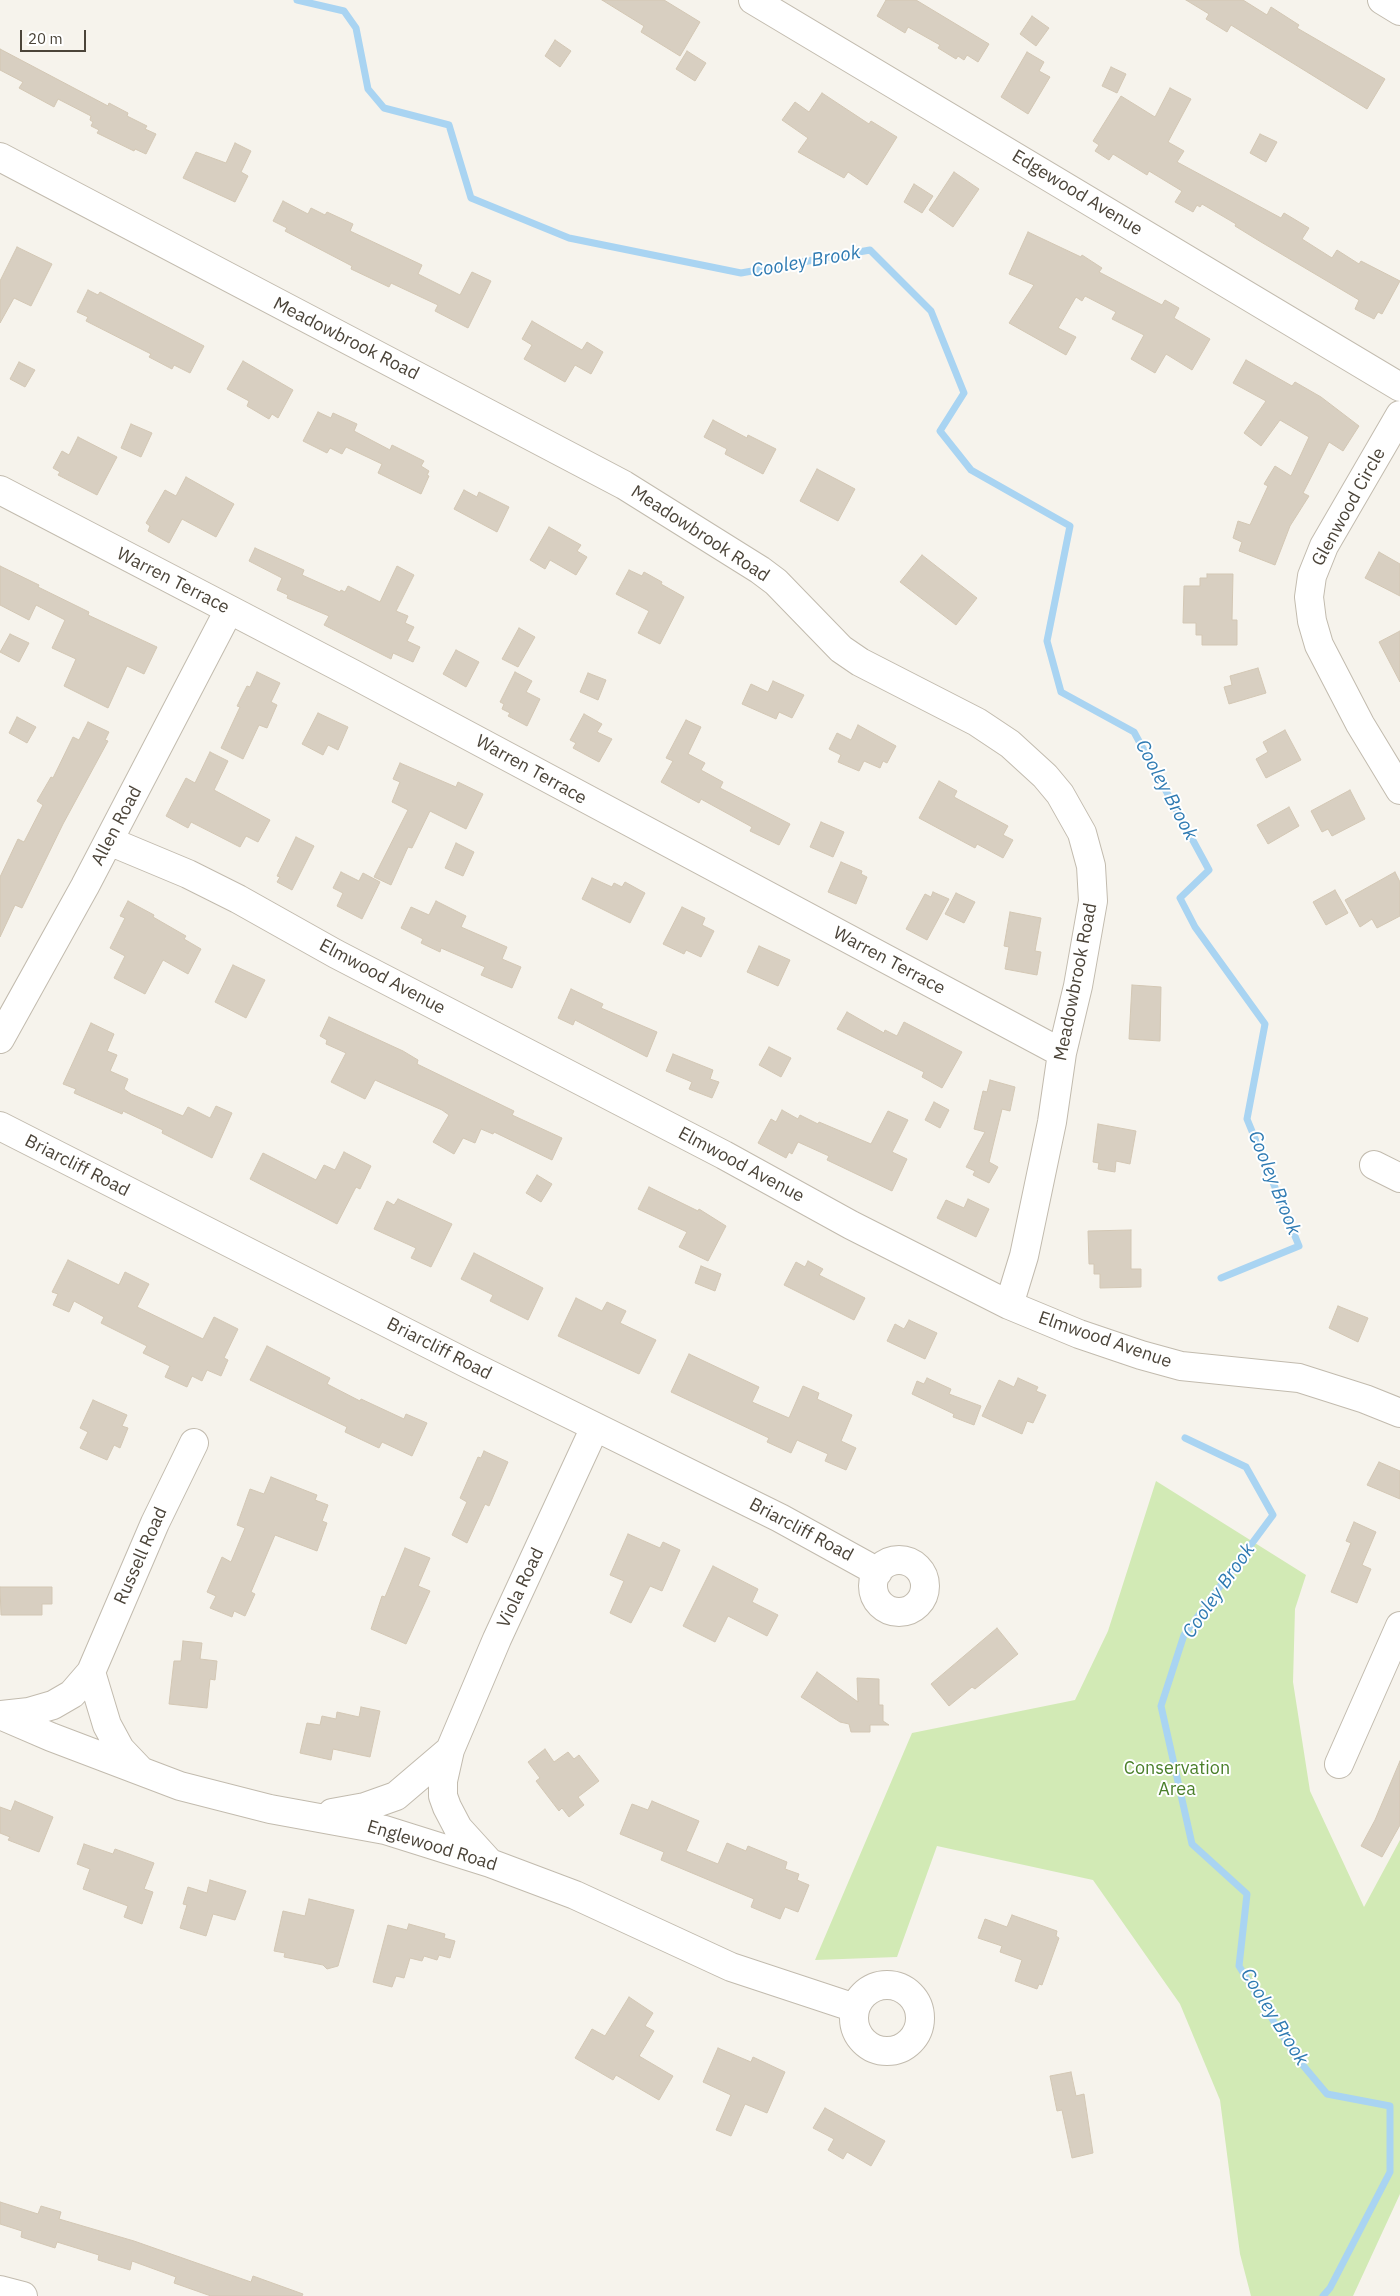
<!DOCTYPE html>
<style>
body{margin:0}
#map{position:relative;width:1400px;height:2296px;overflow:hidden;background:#f6f3ec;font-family:"IBM Plex Sans",sans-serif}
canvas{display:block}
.scale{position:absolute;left:20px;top:30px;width:66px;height:22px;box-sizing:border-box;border:2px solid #4b4439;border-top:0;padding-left:6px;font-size:15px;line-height:18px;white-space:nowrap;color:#4b4439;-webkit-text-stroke:4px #fff;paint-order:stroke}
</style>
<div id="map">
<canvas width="1400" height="2296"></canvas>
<div class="scale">20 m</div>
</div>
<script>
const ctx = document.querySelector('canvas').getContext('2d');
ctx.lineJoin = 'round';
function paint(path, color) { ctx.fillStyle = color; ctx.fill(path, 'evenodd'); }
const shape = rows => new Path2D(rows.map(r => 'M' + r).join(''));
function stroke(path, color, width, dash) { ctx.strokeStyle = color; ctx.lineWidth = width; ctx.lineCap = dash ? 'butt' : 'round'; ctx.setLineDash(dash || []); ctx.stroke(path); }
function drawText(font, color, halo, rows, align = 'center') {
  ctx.font = font + ' "IBM Plex Sans",sans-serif'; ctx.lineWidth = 4; ctx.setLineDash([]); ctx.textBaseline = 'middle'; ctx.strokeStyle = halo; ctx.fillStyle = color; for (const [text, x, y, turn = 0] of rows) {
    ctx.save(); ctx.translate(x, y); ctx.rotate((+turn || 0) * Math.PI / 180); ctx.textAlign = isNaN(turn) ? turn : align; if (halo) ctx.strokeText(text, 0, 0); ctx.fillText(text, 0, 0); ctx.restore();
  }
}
const green = shape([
 [1156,1481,1306,1575,1295,1609,1293,1682,1310,1791,1364,1907,1400,1840,1400,2194,1353,2296,1251,2296,1240,2254,1220,2100,1180,2004,1093,1880,937,1846,897,1957,815,1960,912,1733,1075,1700,1108,1631]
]);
const stream = shape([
 [297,0,344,11,356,28,368,89,384,108,449,125,471,198,569,238,741,273,870,250,931,311,964,393,940,431,971,470,1070,526,1047,641,1061,692,1134,732,1209,870,1180,898,1195,927,1265,1024,1247,1119,1299,1246,1221,1278],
 [1185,1438,1246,1467,1273,1515,1184,1635,1161,1706,1192,1844,1247,1894,1239,1966,1296,2057,1327,2094,1390,2106,1390,2172,1330,2288,1323,2296]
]);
const building = shape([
 [602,0,664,0,700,22,680,56,641,32,644,26,602,0],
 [886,0,916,0,989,44,978,62,967,55,964,60,958,56,956,59,938,48,940,45,908,27,905,33,877,16,886,0],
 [1186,0,1243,0,1267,15,1271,7,1299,25,1297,28,1385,79,1367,109,1231,25,1227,32,1206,19,1209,14,1186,0],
 [1032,16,1049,28,1036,46,1020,34,1032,16],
 [555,40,571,51,560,67,545,56,555,40],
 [0,49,108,106,109,103,128,113,127,116,147,126,145,129,156,134,146,154,135,149,134,151,97,133,99,130,91,126,93,122,90,120,91,116,58,99,54,107,19,88,23,82,0,70,0,49],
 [687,51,706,63,695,81,676,69,687,51],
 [1027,52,1044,62,1039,71,1050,77,1028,114,1001,97,1027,52],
 [1111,67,1126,74,1117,93,1102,86,1111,67],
 [1170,88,1191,99,1168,142,1184,151,1177,162,1281,218,1284,213,1309,228,1302,239,1332,258,1337,250,1359,264,1361,261,1400,281,1382,314,1378,312,1374,319,1355,309,1359,300,1261,242,1235,226,1236,224,1202,204,1200,207,1197,205,1193,212,1175,202,1182,191,1149,171,1147,175,1113,154,1109,160,1095,151,1099,145,1093,141,1121,96,1155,117,1170,88],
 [822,93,869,124,871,121,897,137,867,185,848,172,844,178,798,152,808,138,782,120,795,102,809,112,822,93],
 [1260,134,1277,142,1266,162,1250,153,1260,134],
 [235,143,251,151,241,172,248,176,235,202,183,178,196,152,226,163,235,143],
 [954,172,979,189,953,227,929,210,954,172],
 [914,184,933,196,922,213,904,202,914,184],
 [283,201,308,214,311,208,325,215,327,212,353,224,350,231,422,265,418,274,460,295,472,272,491,281,468,328,435,311,438,305,391,283,389,287,351,269,352,266,285,231,287,228,273,221,283,201],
 [1028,232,1081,257,1082,255,1102,268,1099,272,1162,305,1165,300,1179,308,1174,318,1210,339,1192,370,1166,354,1155,373,1131,359,1144,335,1112,319,1116,312,1085,296,1082,301,1076,297,1058,328,1076,337,1066,355,1009,323,1034,285,1009,274,1028,232],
 [17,247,52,264,31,306,14,298,0,323,0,281,17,247],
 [88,290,98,295,100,292,204,346,190,373,174,365,172,369,149,357,151,354,86,321,88,317,77,312,88,290],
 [532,321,582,350,587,342,603,352,591,374,575,365,565,382,524,359,532,345,522,339,532,321],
 [1246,360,1292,386,1295,382,1321,397,1359,426,1343,451,1329,442,1303,493,1309,496,1290,526,1275,565,1239,551,1242,542,1233,538,1238,521,1250,525,1268,486,1264,484,1275,466,1291,476,1309,437,1280,420,1261,446,1244,433,1266,401,1233,383,1246,360],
 [243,361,293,390,278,418,272,414,269,419,247,406,249,401,227,389,243,361],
 [19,362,35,370,25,387,10,379,19,362],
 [318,412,331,418,333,413,357,424,354,431,390,450,392,445,424,461,421,466,429,471,427,475,429,476,421,494,378,473,382,464,346,447,342,454,330,448,327,453,303,441,318,412],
 [713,420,747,438,748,435,776,449,763,474,725,454,727,449,704,437,713,420],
 [131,424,152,433,141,457,121,448,131,424],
 [78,437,117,457,97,495,58,475,60,472,53,468,62,451,69,455,78,437],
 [817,469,855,489,838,521,800,501,817,469],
 [186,477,234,504,216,537,182,519,169,543,148,531,150,526,146,523,165,490,176,496,186,477],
 [464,490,477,497,479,492,509,507,497,532,454,509,464,490],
 [549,527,581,545,577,551,587,557,576,575,550,560,545,569,530,560,549,527],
 [255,548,304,570,302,575,340,592,341,590,345,592,348,586,380,602,397,566,414,575,396,611,408,616,405,623,414,627,407,641,420,647,413,662,393,653,391,659,324,625,329,616,287,598,288,595,277,590,282,578,249,561,255,548],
 [1379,552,1400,564,1400,596,1365,578,1379,552],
 [922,555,977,598,956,625,900,582,922,555],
 [0,566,39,585,38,587,89,612,88,615,157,647,144,674,127,666,108,708,64,686,76,659,52,648,65,620,36,605,29,620,0,605,0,566],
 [629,570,642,576,644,572,662,582,661,584,684,597,660,644,638,633,649,611,616,594,629,570],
 [1207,574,1233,574,1232,620,1237,620,1237,645,1202,645,1202,635,1196,635,1196,623,1183,623,1184,586,1200,586,1200,578,1207,578,1207,574],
 [519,628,535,637,518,667,502,659,519,628],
 [1400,631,1400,682,1379,642,1400,631],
 [10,634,29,643,19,662,0,652,10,634],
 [456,650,479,662,466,687,443,674,456,650],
 [1258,668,1266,693,1229,704,1224,687,1232,685,1230,676,1258,668],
 [257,672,280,683,271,702,277,705,267,728,259,725,243,759,221,748,240,707,237,706,247,686,250,687,257,672],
 [515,672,532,681,526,692,540,699,527,726,508,716,510,713,502,709,504,704,500,702,515,672],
 [588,673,606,680,598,700,580,692,588,673],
 [773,681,804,695,792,718,779,712,776,719,742,704,751,684,768,692,773,681],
 [318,713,348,727,338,750,328,745,323,755,302,744,318,713],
 [584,714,602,724,597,732,612,739,599,762,573,748,576,743,570,740,584,714],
 [17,717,36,727,27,743,9,733,17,717],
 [686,720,701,727,688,754,705,763,701,770,723,782,720,788,790,824,779,845,750,831,752,827,701,799,699,803,661,782,673,761,666,758,686,720],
 [88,722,109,732,105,740,108,741,63,824,22,908,15,905,0,937,0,877,18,839,24,842,43,805,37,801,51,777,53,778,73,737,79,740,88,722],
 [858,725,896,746,887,763,883,761,880,768,864,761,859,771,838,762,841,755,829,749,837,733,851,740,858,725],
 [1285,730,1301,760,1266,778,1256,759,1268,752,1263,742,1285,730],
 [210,752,228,761,214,790,270,820,258,842,246,836,240,847,191,822,188,828,166,816,186,778,195,783,210,752],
 [400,763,456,787,458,782,483,794,466,829,430,811,412,848,408,847,391,885,374,877,408,810,392,802,400,782,393,779,400,763],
 [939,781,957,791,954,797,1008,826,1003,835,1013,840,1003,858,977,844,975,848,919,818,939,781],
 [1350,790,1365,819,1332,836,1328,829,1322,832,1311,811,1350,790],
 [1289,807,1299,826,1268,844,1257,825,1289,807],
 [821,822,844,832,833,857,810,847,821,822],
 [296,837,314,846,292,890,277,882,280,877,277,876,296,837],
 [456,843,474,852,463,876,445,868,456,843],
 [841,862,862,871,861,874,867,877,856,904,828,892,841,862],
 [341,872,359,881,363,873,380,882,362,919,337,906,343,893,333,888,341,872],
 [1395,872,1400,882,1400,916,1377,928,1372,919,1360,927,1345,900,1395,872],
 [592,878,612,887,614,883,622,887,625,882,645,893,630,923,582,899,592,878],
 [1335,890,1348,913,1326,925,1313,902,1335,890],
 [933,892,949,899,927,940,906,929,925,894,931,897,933,892],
 [956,893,975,902,964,923,945,914,956,893],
 [128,901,154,915,153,917,186,936,184,939,201,949,188,974,163,960,145,994,114,978,125,956,110,948,125,918,120,916,128,901],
 [436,901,466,916,461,927,507,947,502,959,521,967,512,988,481,975,485,967,441,948,440,952,421,943,423,939,401,928,411,907,429,915,436,901],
 [682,907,705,918,702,925,714,931,701,957,686,950,684,954,663,944,682,907],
 [1010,912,1041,918,1035,951,1041,952,1037,975,1005,969,1009,947,1004,946,1010,912],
 [759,946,790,960,778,986,747,972,759,946],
 [233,965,265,980,246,1018,215,1002,233,965],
 [1132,985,1161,987,1160,1041,1129,1039,1132,985],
 [571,989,603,1004,601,1008,657,1032,647,1057,575,1020,573,1025,558,1018,571,989],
 [847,1012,884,1033,885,1030,897,1036,904,1022,962,1052,942,1088,922,1077,924,1072,837,1029,847,1012],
 [329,1017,403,1051,418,1060,417,1064,514,1111,512,1115,562,1138,552,1160,494,1132,493,1134,481,1129,475,1143,463,1138,454,1154,433,1142,449,1115,442,1110,375,1080,365,1099,331,1082,346,1053,326,1044,327,1040,320,1036,329,1017],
 [91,1023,114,1034,107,1051,117,1055,110,1071,128,1079,124,1089,131,1094,183,1116,188,1107,210,1118,216,1106,232,1113,212,1158,162,1133,163,1130,123,1111,122,1114,74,1093,76,1089,63,1084,91,1023],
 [769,1047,791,1058,781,1077,759,1065,769,1047],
 [673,1054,713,1070,710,1079,719,1082,712,1098,689,1089,692,1082,666,1071,673,1054],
 [990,1080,1015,1087,1010,1111,1002,1109,989,1162,998,1167,989,1183,973,1175,975,1171,966,1167,985,1132,974,1129,983,1091,987,1092,990,1080],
 [934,1102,949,1110,940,1128,925,1120,934,1102],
 [782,1110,798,1119,800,1115,818,1124,819,1122,871,1144,888,1111,908,1120,892,1152,907,1159,892,1191,827,1160,829,1156,798,1142,792,1154,789,1152,786,1158,758,1143,771,1119,776,1122,782,1110],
 [1098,1124,1136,1131,1130,1164,1116,1161,1115,1172,1098,1169,1099,1163,1093,1162,1098,1124],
 [344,1152,371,1166,360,1189,356,1187,337,1224,250,1179,263,1153,316,1180,324,1165,335,1170,344,1152],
 [537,1175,552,1184,541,1202,526,1193,537,1175],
 [649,1187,698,1211,699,1209,726,1226,708,1261,679,1247,687,1232,638,1209,649,1187],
 [398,1199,452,1224,431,1267,411,1258,416,1248,374,1229,387,1201,394,1205,398,1199],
 [968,1199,989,1209,976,1237,937,1218,946,1200,964,1208,968,1199],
 [1131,1230,1131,1269,1141,1269,1141,1287,1100,1288,1100,1274,1094,1274,1094,1264,1089,1264,1088,1231,1131,1230],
 [474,1253,543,1288,528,1320,490,1301,493,1295,461,1279,474,1253],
 [68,1260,119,1285,125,1272,149,1284,137,1307,203,1339,214,1317,238,1329,224,1358,228,1360,221,1376,207,1370,202,1381,192,1376,187,1387,165,1377,170,1366,143,1353,147,1346,101,1323,104,1317,74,1301,69,1312,53,1305,58,1294,52,1292,68,1260],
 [808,1261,823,1269,819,1275,865,1298,854,1320,784,1285,796,1262,805,1267,808,1261],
 [701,1266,721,1274,715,1291,695,1283,701,1266],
 [576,1298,602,1311,607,1302,626,1311,620,1323,656,1340,639,1374,558,1336,576,1298],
 [1338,1306,1368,1318,1358,1342,1329,1328,1338,1306],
 [909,1320,937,1333,925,1359,887,1341,895,1324,904,1329,909,1320],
 [267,1346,330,1378,327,1384,360,1401,361,1399,404,1419,406,1414,427,1423,412,1456,382,1442,379,1448,345,1432,347,1427,250,1380,267,1346],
 [689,1354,759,1387,752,1402,789,1418,803,1386,819,1393,817,1399,852,1415,841,1441,856,1448,846,1470,825,1461,828,1454,797,1440,791,1453,767,1442,769,1438,671,1392,689,1354],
 [927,1378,951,1389,949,1394,981,1406,974,1425,953,1417,954,1414,912,1394,917,1381,924,1384,927,1378],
 [1018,1378,1038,1387,1036,1391,1046,1395,1033,1423,1027,1421,1022,1434,982,1416,999,1380,1014,1387,1018,1378],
 [93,1400,127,1415,122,1426,128,1428,120,1448,114,1445,107,1460,80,1448,88,1432,80,1428,93,1400],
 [484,1451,508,1462,489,1506,485,1504,467,1543,452,1535,467,1502,460,1498,478,1457,481,1458,484,1451],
 [1379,1462,1400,1471,1400,1499,1367,1485,1379,1462],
 [271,1477,317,1495,315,1500,328,1505,322,1521,327,1523,317,1551,275,1535,251,1592,255,1594,245,1616,234,1611,232,1617,210,1608,216,1596,207,1592,222,1557,231,1562,245,1528,237,1525,250,1489,264,1494,271,1477],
 [1354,1522,1376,1532,1362,1565,1371,1569,1357,1603,1331,1592,1351,1543,1346,1541,1354,1522],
 [628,1534,660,1548,663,1542,680,1550,662,1591,650,1586,631,1623,610,1613,624,1581,610,1575,628,1534],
 [405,1548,430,1558,418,1586,430,1591,406,1644,371,1629,382,1596,385,1597,405,1548],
 [713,1566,758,1589,752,1602,778,1615,767,1636,728,1616,715,1642,683,1626,713,1566],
 [0,1587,52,1587,52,1604,42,1604,42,1615,1,1615,0,1587],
 [997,1628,1018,1654,975,1689,972,1687,949,1706,931,1684,997,1628],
 [183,1641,202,1643,200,1659,217,1661,215,1680,210,1679,207,1708,169,1704,174,1661,181,1661,183,1641],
 [817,1672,858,1702,857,1678,879,1679,879,1705,883,1705,883,1721,889,1725,870,1725,870,1732,851,1732,849,1724,840,1722,801,1697,817,1672],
 [361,1707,380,1711,370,1757,333,1749,331,1760,300,1753,307,1723,320,1725,322,1716,336,1719,337,1712,359,1717,361,1707],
 [545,1749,554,1762,568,1752,574,1759,579,1755,599,1781,578,1797,584,1805,569,1817,562,1808,559,1811,536,1781,540,1778,528,1762,545,1749],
 [1400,1761,1400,1825,1382,1857,1361,1846,1375,1820,1400,1761],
 [15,1801,53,1817,39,1852,8,1840,10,1837,0,1833,0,1807,11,1811,15,1801],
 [652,1801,699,1821,686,1851,718,1864,727,1843,746,1851,748,1846,787,1862,785,1869,799,1874,797,1880,809,1885,798,1912,785,1907,780,1919,751,1907,754,1899,661,1860,664,1852,620,1834,632,1804,648,1810,652,1801],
 [84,1844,113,1854,115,1849,154,1863,144,1889,153,1892,142,1924,124,1917,128,1906,83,1889,90,1869,77,1864,84,1844],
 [210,1880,246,1891,235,1920,213,1914,206,1936,180,1928,187,1905,183,1904,188,1887,207,1893,210,1880],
 [309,1899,354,1910,338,1966,327,1969,323,1965,284,1957,285,1953,274,1951,283,1911,305,1916,309,1899],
 [1012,1915,1057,1931,1056,1936,1059,1938,1042,1985,1039,1984,1037,1989,1015,1981,1022,1960,1000,1952,1002,1946,978,1938,985,1919,1007,1927,1012,1915],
 [409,1924,445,1934,444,1938,455,1941,450,1958,439,1955,437,1960,424,1956,422,1961,410,1958,404,1978,396,1976,392,1987,373,1982,388,1925,407,1930,409,1924],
 [629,1997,653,2013,645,2026,654,2031,639,2056,673,2076,659,2100,616,2075,613,2080,575,2058,592,2029,605,2036,629,1997],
 [718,2048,751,2062,753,2057,785,2072,767,2113,745,2104,731,2136,716,2130,731,2095,703,2082,718,2048],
 [1071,2072,1076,2096,1084,2094,1093,2153,1072,2158,1062,2110,1057,2111,1050,2076,1071,2072],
 [825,2108,885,2141,871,2166,847,2152,843,2159,828,2150,834,2139,813,2128,825,2108],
 [0,2202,38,2214,41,2206,61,2212,59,2219,134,2241,251,2282,253,2276,303,2294,302,2296,211,2296,174,2283,176,2277,132,2261,130,2270,98,2260,99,2255,57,2242,55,2248,21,2237,22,2231,0,2224,0,2202]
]);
const minor = shape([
 [753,0,1400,387],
 [1382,0,1400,11],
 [0,157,624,485,760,570,776,582,841,649,860,662,977,722,1010,744,1045,776,1060,794,1082,833,1091,866,1093,901,1078,986,1062,1053,1052,1122,1024,1256,1009,1305],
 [1400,415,1324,546,1312,576,1309,597,1312,621,1319,645,1360,724,1400,790],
 [0,490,353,674,1062,1053],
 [109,841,188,874,238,899,336,954,724,1155,851,1225,1009,1305,1079,1334,1141,1355,1181,1366,1299,1378,1365,1399,1400,1413],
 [0,1039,85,886,229,610],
 [0,1126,468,1364,780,1518,878,1572],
 [1374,1165,1400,1178],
 '873 1586a26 26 0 1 1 52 0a26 26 0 1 1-52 0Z',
 [0,1715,51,1737,180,1786,270,1809,385,1830,490,1863,575,1895,731,1967,855,2008],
 [1,1715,29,1712,53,1705,72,1694,91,1672],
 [1339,1764,1400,1626],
 [140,1770,120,1749,107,1725,91,1672,155,1523,194,1443],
 [332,1813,365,1807,396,1796,450,1750],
 [488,1861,458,1828,447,1807,443,1796,443,1781,450,1750,497,1639,595,1427],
 '854 2018a33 33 0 1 1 66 0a33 33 0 1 1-66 0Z',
 [0,2290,23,2296]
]);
const streetNames = [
 ["Edgewood Avenue",1077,193,31],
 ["Meadowbrook Road",346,339,27],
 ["Glenwood Circle",1349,507,-61],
 ["Meadowbrook Road",700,534,33],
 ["Warren Terrace",173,581,27],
 ["Warren Terrace",531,770,29],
 ["Allen Road",117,826,-62],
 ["Warren Terrace",889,961,28],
 ["Elmwood Avenue",382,977,28],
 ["Meadowbrook Road",1076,982,-79],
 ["Elmwood Avenue",741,1165,28],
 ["Briarcliff Road",77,1166,27],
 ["Elmwood Avenue",1105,1340,19],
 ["Briarcliff Road",439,1349,27],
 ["Briarcliff Road",801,1530,28],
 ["Russell Road",141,1556,-66],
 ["Viola Road",521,1588,-65],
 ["Englewood Road",432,1846,17]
];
const parkNames = [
 ["Conservation",1177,1769],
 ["Area",1177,1790]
];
const waterNames = [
 ["Cooley Brook",806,262,-10],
 ["Cooley Brook",1166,790,62],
 ["Cooley Brook",1274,1183,68],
 ["Cooley Brook",1219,1591,-55],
 ["Cooley Brook",1274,2017,58]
];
paint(green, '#d2eab5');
stroke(stream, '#a9d4f2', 7);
paint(building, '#d8cfc1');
stroke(building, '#d3c7b4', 1);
stroke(minor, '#c2bbae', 30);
stroke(minor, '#fff', 28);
drawText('18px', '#4b4439', '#fff', streetNames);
drawText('18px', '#4a7f2a', '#fff', parkNames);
drawText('italic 19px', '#2e7ab2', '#fff', waterNames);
</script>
